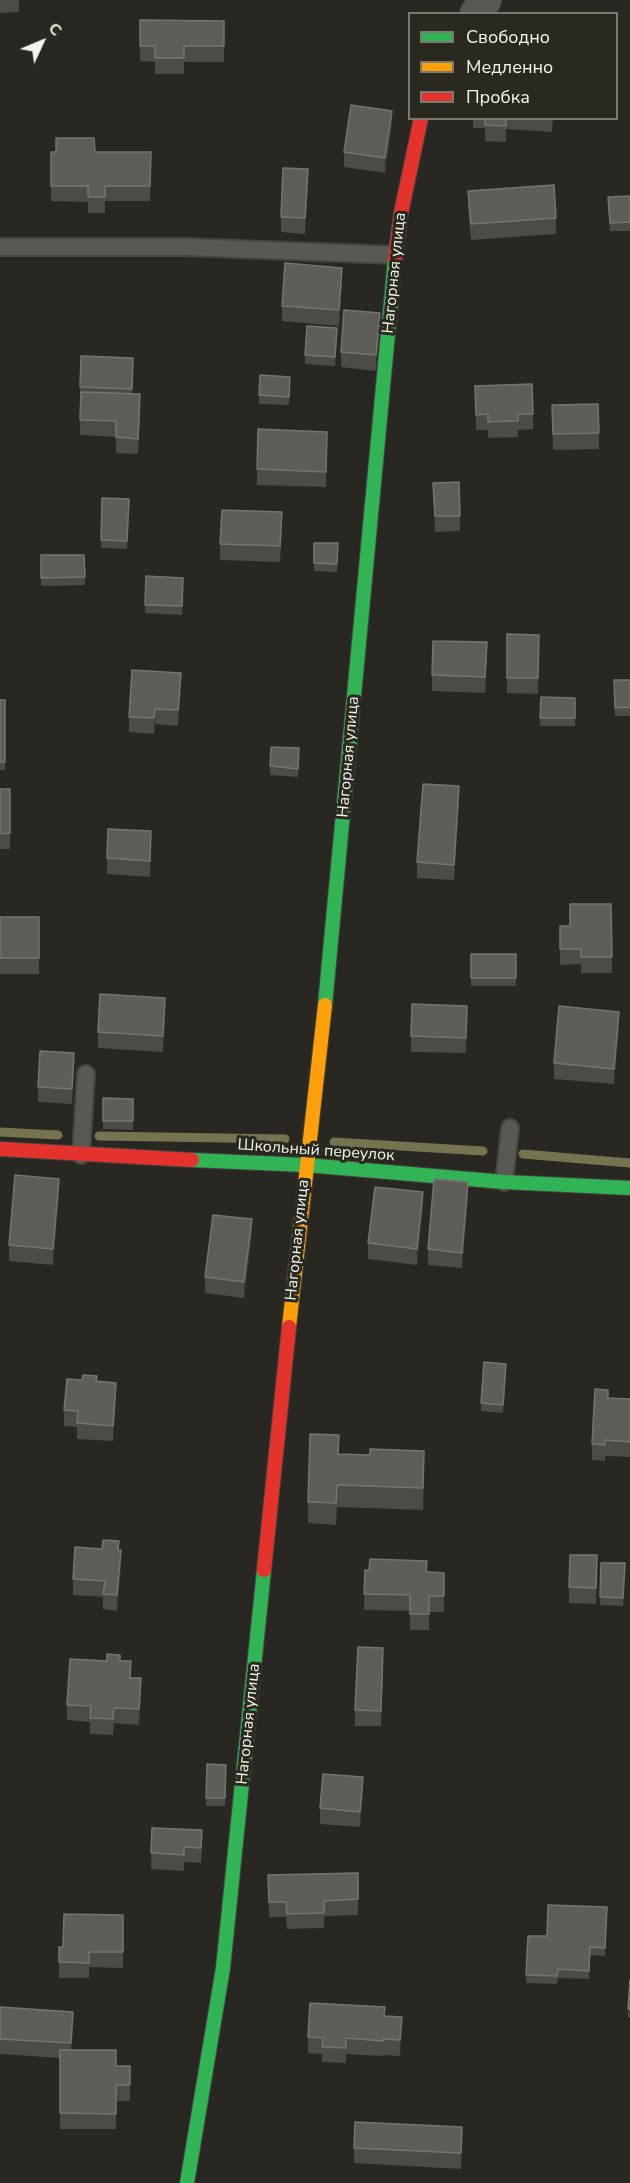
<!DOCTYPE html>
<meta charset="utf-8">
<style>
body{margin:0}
#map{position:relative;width:630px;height:2183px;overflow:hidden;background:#282722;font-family:"Nunito Sans",sans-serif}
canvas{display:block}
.legend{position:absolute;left:408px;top:12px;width:210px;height:108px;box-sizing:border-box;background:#2a2920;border:2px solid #7b7a72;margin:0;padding:8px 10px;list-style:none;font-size:18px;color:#f4f4ed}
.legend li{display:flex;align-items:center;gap:12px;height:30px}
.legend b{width:30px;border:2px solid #7b7a72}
.north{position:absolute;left:12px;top:12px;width:60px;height:60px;-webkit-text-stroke:4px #2a2920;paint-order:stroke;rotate:46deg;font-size:16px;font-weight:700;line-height:24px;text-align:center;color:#f4f4ed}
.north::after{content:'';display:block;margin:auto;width:21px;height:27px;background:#f4f4ed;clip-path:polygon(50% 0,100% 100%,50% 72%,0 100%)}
</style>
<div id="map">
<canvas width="630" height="2183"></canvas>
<ul class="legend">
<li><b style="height:8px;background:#30b455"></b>Свободно</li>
<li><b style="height:8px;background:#ff9f0a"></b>Медленно</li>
<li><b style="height:8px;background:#e5322d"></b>Пробка</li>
</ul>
<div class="north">С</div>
</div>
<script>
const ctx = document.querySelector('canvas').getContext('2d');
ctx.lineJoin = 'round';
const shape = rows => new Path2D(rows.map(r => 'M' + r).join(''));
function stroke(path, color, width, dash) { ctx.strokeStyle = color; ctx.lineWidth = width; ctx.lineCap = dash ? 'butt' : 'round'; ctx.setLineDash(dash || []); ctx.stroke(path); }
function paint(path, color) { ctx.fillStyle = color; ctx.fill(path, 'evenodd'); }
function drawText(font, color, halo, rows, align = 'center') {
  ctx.font = font + ' "Nunito Sans",sans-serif'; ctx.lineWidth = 6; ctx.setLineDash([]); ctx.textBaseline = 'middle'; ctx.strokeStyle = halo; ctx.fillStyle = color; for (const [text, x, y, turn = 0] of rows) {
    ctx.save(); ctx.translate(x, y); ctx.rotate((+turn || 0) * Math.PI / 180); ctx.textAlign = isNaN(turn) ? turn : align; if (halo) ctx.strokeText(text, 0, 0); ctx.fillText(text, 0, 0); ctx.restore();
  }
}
const stream = shape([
 [0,1132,58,1135],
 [99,1136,285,1139],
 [334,1142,483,1151],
 [523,1154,630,1163]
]);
const lane = shape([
 [0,247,186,247,395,255],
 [81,1155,86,1074],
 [504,1182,510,1128]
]);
const street = shape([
 [476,14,485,0]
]);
const fast = shape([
 [325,1005,395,259],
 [192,1160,306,1165,504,1182,630,1188],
 [187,2183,223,1968,264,1570]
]);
const slow = shape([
 [289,1327,325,1005]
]);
const jam = shape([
 [395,259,401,213,421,118],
 [0,1149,192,1160],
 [264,1570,289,1327]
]);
const wall = shape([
 [0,0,19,0,19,12,0,13],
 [140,20,224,21,224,62,184,62,184,74,155,74,155,62,140,61],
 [473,118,553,118,552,132,506,129,506,142,485,141,485,128,473,128],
 [392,127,385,173,344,167,344,152],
 [51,152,151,152,150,201,105,201,105,213,88,213,88,202,51,201],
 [308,185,305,234,281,232,281,217],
 [468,191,556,218,556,234,471,240,468,207],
 [630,196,630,231,610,231,608,205],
 [342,283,339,326,282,321,282,306],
 [380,328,376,371,341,367,341,352],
 [337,337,335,366,305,364,305,355],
 [133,374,132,394,140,410,138,454,116,453,116,437,80,435,80,387],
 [290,385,289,405,259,404,259,395],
 [475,386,533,414,533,429,518,430,518,437,488,438,488,430,476,430],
 [552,405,599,433,599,449,553,450],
 [327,447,326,487,257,485,257,469],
 [433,483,460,516,460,531,435,532],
 [102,498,129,499,127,549,101,548],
 [282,527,280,562,220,560,220,544],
 [338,543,337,572,314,571,314,563],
 [41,555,84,555,85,585,41,586],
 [146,576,183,578,182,615,145,613],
 [539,635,538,694,507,693,507,678],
 [487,658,485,693,432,691,432,675],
 [630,680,630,716,615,716,614,688],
 [181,689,178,726,155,724,154,734,129,732,129,717],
 [541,697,575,698,575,726,540,726],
 [0,700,5,700,5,770,0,770],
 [299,757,298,777,270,775,270,766],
 [0,789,10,789,10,849,0,849],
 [459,802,454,880,417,878,417,862],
 [151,847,150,877,107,874,107,858],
 [611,904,612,973,581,973,581,964,560,965,560,926,570,926],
 [0,917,39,917,39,974,0,974],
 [471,954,516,954,516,986,471,986],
 [467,1006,466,1053,411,1052,411,1036],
 [165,1014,163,1052,98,1048,98,1032],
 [619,1028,614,1084,554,1079,554,1063],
 [74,1069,72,1104,38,1102,38,1087],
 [103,1098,133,1099,133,1130,103,1129],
 [59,1195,53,1265,9,1261,9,1245],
 [468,1198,462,1268,428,1265,428,1249],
 [423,1208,417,1265,368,1259,368,1243],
 [252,1235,244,1298,205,1293,205,1277],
 [506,1373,503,1413,481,1411,481,1403],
 [97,1381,116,1399,113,1441,77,1439,77,1427,64,1426,64,1410],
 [608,1398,630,1399,630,1457,605,1456,605,1461,592,1460,592,1444],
 [339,1454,424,1473,423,1510,337,1507,336,1525,308,1523,308,1502],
 [119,1550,121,1566,117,1611,103,1609,103,1597,73,1595,73,1579],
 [597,1555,596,1604,569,1603,569,1587],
 [601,1563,625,1563,623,1606,600,1605],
 [365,1570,427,1571,429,1572,444,1573,444,1612,429,1612,429,1630,410,1630,410,1611,364,1610],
 [107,1661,120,1661,141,1694,139,1725,114,1723,113,1735,90,1734,90,1722,67,1720,67,1705],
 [383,1664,381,1726,355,1726,355,1710],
 [207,1764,226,1765,225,1806,206,1806],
 [363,1793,360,1827,320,1824,320,1808],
 [152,1828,202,1846,201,1863,184,1862,184,1871,151,1869],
 [268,1875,358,1899,358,1915,324,1916,324,1928,287,1929,286,1917,269,1917],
 [607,1907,605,1956,590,1955,589,1979,558,1978,557,1984,526,1983,528,1936,547,1936],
 [123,1915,123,1968,89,1967,89,1978,59,1978,59,1947,63,1947],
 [630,1980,630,2017,628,2017],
 [0,2007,73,2027,71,2050,116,2066,130,2066,130,2101,116,2101,116,2129,60,2129,60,2058,0,2054],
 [385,2016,402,2032,400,2056,383,2055,383,2056,346,2054,346,2063,322,2062,322,2054,308,2053,308,2037],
 [462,2143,461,2169,354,2163,354,2148]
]);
const shadedWall = shape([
 [392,111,392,127,385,173,385,158],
 [308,169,308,185,305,234,305,218],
 [342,268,342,283,339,326,339,310],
 [380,313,380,328,376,371,376,355],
 [181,673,181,689,178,726,178,710],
 [155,709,155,724,154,734,154,718],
 [459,786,459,802,454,880,454,865],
 [151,831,151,847,150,877,150,861],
 [165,998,165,1014,163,1052,163,1036],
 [619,1012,619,1028,614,1084,614,1069],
 [74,1053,74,1069,72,1104,72,1089],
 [59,1179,59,1195,53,1265,53,1249],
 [468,1182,468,1198,462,1268,462,1253],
 [423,1192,423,1208,417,1265,417,1249],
 [252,1219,252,1235,244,1298,244,1282],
 [116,1383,116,1399,113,1441,113,1426],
 [424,1451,424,1473,423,1510,423,1488],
 [121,1550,121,1566,117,1611,117,1595],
 [141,1678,141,1694,139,1725,139,1709],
 [363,1777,363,1793,360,1827,360,1812],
 [73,2012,73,2027,71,2059,71,2043],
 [402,2017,402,2032,400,2056,400,2040]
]);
const building = shape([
 [140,20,224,21,224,46,184,46,184,58,155,58,155,46,140,46,140,20],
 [351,105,392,111,385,158,344,152,351,105],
 [485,118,506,118,506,126,485,125,485,118],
 [56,138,94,138,95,152,151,152,150,186,105,186,105,197,88,197,88,186,51,186,51,152,56,152,56,138],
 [283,168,308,169,305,218,281,217,283,168],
 [554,185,556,218,471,224,468,191,554,185],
 [630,196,630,222,610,223,608,197,630,196],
 [285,263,342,268,339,310,282,306,285,263],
 [344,310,380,313,376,355,341,352,344,310],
 [307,326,337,328,335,357,305,355,307,326],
 [81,356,133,358,132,389,80,387,81,356],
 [260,375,290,377,289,397,259,395,260,375],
 [532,384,533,414,518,414,518,421,488,422,488,414,476,415,475,386,532,384],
 [81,392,140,394,138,439,116,437,116,421,80,420,81,392],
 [598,404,599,433,553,434,552,405,598,404],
 [258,429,327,432,326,472,257,469,258,429],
 [459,482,460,516,435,516,433,483,459,482],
 [102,498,129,499,127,541,101,540,102,498],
 [222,510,282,512,280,546,220,544,222,510],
 [314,543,338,543,337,564,314,563,314,543],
 [41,555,84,555,85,577,41,578,41,555],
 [146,576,183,578,182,606,145,605,146,576],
 [507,634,539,635,538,678,507,678,507,634],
 [433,641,487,642,485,677,432,675,433,641],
 [132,670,181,673,178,710,155,709,154,718,129,717,132,670],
 [614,680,630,680,630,707,615,708,614,680],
 [541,697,575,698,575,718,540,718,541,697],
 [0,700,5,700,5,762,0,762,0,700],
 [271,747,299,748,298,769,270,766,271,747],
 [423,784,459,786,454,865,417,862,423,784],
 [0,789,10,789,10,833,0,834,0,789],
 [108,829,151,831,150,861,107,858,108,829],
 [570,904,611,904,612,957,581,957,581,949,560,949,560,926,570,926,570,904],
 [0,917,39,917,39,958,0,958,0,917],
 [471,954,516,954,516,978,471,978,471,954],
 [100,994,165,998,163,1036,98,1032,100,994],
 [412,1004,467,1006,466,1038,411,1036,412,1004],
 [559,1006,619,1012,614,1069,554,1063,559,1006],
 [40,1051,74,1053,72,1089,38,1087,40,1051],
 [103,1098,133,1099,133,1121,103,1121,103,1098],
 [15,1175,59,1179,53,1249,9,1245,15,1175],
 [434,1179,468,1182,462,1253,428,1249,434,1179],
 [375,1187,423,1192,417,1249,368,1243,375,1187],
 [213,1215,252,1219,244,1282,205,1277,213,1215],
 [484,1362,506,1364,503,1405,481,1403,484,1362],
 [83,1375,97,1376,96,1381,116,1383,113,1426,77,1423,78,1411,64,1410,67,1379,82,1380,83,1375],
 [595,1389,608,1390,608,1398,630,1399,630,1442,605,1440,605,1445,592,1444,595,1389],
 [310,1434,339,1435,338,1454,370,1455,370,1449,424,1451,423,1488,337,1485,336,1503,308,1502,310,1434],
 [103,1540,119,1541,118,1550,121,1550,117,1595,103,1594,105,1581,73,1579,75,1547,102,1549,103,1540],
 [570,1555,597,1555,596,1588,569,1587,570,1555],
 [370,1559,427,1561,426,1571,429,1572,444,1573,444,1596,429,1596,429,1614,410,1614,410,1595,364,1594,365,1570,369,1570,370,1559],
 [601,1563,625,1563,623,1598,600,1597,601,1563],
 [358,1647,383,1648,381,1711,355,1710,358,1647],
 [107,1654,120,1655,120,1661,131,1661,130,1678,141,1678,139,1709,114,1708,113,1719,90,1718,91,1706,67,1705,70,1659,107,1661,107,1654],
 [207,1764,226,1765,225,1798,206,1798,207,1764],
 [323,1774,363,1777,360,1812,320,1808,323,1774],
 [152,1828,202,1830,201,1848,184,1847,184,1855,151,1853,152,1828],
 [358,1873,358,1899,324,1901,324,1913,287,1914,286,1902,269,1902,268,1875,358,1873],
 [548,1905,607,1907,605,1948,590,1947,589,1971,558,1969,557,1976,526,1975,528,1936,547,1936,548,1905],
 [64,1914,123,1915,123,1952,89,1952,89,1963,59,1962,59,1947,63,1947,64,1914],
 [630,1980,630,2009,628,2009,630,1980],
 [310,2003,385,2007,384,2016,402,2017,400,2040,383,2039,383,2041,346,2038,346,2048,322,2047,323,2038,308,2037,310,2003],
 [0,2007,73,2012,71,2043,0,2039,0,2007],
 [60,2050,116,2050,116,2066,130,2066,130,2085,116,2085,116,2114,60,2113,60,2050],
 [355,2122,462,2127,461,2153,354,2148,355,2122]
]);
const streetNames = [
 ["Нагорная улица",395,273,-84],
 ["Нагорная улица",349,757,-85],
 ["Школьный переулок",316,1151,4],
 ["Нагорная улица",298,1240,-84],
 ["Нагорная улица",249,1724,-84]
];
stroke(stream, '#757350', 9);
stroke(lane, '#464641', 20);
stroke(street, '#464641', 34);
stroke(fast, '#464641', 16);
stroke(slow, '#464641', 16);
stroke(jam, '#464641', 16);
stroke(lane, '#585855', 16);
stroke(street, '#585855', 32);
stroke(fast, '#30b455', 14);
stroke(slow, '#ff9f0a', 14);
stroke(jam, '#e5322d', 14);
paint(wall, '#4c4b46');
paint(shadedWall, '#363530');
paint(building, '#5e5d58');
stroke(building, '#75756f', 1.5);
drawText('16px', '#f4f4ed', '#2a2920', streetNames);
</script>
